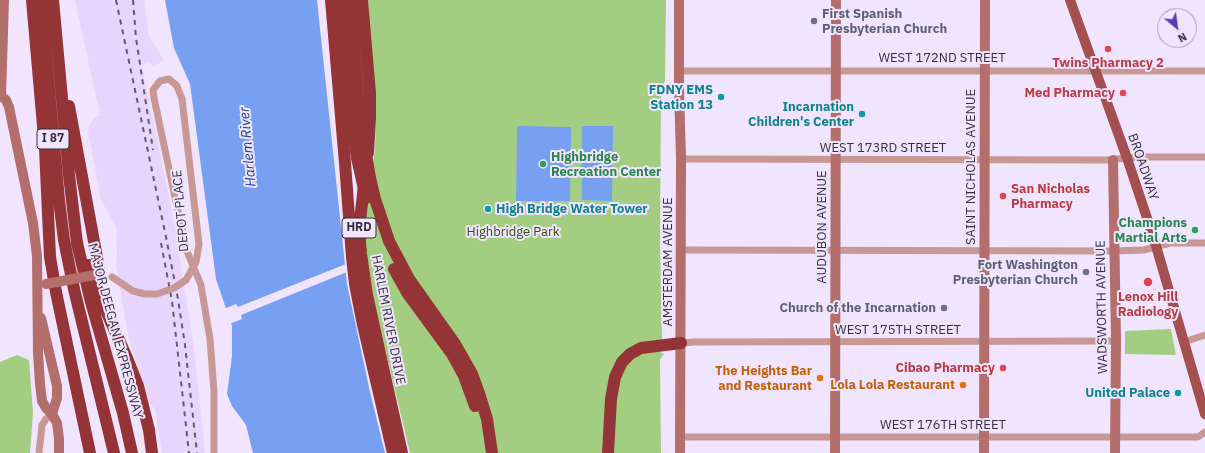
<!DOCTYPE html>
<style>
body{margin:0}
#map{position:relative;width:1205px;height:453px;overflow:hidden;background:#f1e4ff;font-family:"IBM Plex Sans",sans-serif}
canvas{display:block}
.north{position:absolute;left:1157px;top:8px;width:40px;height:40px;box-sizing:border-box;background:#f1e4ff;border:1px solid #a69cb1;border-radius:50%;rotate:151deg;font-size:11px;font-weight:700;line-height:16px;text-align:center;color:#36303d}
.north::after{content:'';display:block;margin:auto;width:14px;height:18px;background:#543fb7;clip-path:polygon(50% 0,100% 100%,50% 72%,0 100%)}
</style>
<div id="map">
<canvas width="1205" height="453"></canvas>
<div class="north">N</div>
</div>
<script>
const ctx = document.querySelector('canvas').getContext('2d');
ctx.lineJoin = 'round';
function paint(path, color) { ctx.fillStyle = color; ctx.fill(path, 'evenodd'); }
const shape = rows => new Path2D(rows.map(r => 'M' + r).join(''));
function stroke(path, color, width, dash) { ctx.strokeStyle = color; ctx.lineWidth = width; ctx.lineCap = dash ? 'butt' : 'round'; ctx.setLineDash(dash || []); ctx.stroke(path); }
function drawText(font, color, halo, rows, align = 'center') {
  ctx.font = font + ' "IBM Plex Sans",sans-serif'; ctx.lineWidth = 4; ctx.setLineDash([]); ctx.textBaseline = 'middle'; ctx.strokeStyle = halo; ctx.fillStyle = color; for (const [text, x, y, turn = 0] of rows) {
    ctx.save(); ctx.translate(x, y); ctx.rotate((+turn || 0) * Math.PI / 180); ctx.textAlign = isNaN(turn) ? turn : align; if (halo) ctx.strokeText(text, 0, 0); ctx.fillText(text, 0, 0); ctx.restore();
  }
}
const built = shape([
 [75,0,144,0,149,37,164,60,153,67,149,63,146,63,142,66,175,227,194,349,205,453,162,453,155,409,148,402,139,375,127,329,116,265,117,254,116,227,101,200,88,131,88,128,94,118,100,115]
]);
const green = shape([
 [368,0,666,0,665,80,661,94,660,243,662,341,621,357,605,453,410,453,373,298,365,247,365,220,375,149,376,120],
 [1171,329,1176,355,1125,354,1125,331],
 [655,350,664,354,660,359,661,453,613,453,616,391,622,370,631,358,643,351],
 [17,355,29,360,33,413,30,453,0,453,0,362]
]);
const water = shape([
 [165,0,317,0,347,284,370,392,385,453,253,453,246,425,232,406,227,394,232,356,232,326,216,279,190,84,174,48],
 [517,126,571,127,570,201,516,201],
 [582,126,613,126,612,201,582,200]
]);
const pier = shape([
 [346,264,347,272,241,315,242,319,229,324,224,309,236,304,238,307]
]);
const street = shape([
 [679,71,1205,71],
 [182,99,177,86,169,79,160,81,153,90,154,98,186,249,201,285,210,339,214,392,214,453],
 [681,159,1106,160,1140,157,1205,157],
 [681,250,1114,251,1144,250,1170,243,1205,243],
 [1184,342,1205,335],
 [681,343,694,342,1116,341],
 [680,437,1198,437,1205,432],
 [39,453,42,425,46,419,52,414]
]);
const secondary = shape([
 [679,0,679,89,681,159,680,453],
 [0,95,6,100,9,107,33,223,37,256,38,353,40,384,42,401,46,408,52,414,57,423,59,439,59,453],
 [1,96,4,0],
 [1113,160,1116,341,1115,453],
 [41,318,57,386,57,398,52,414],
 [835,453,836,0],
 [984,453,985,0]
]);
const primary = shape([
 [1070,0,1127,158,1154,239,1205,414]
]);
const highway = shape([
 [32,0,45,149,50,257,56,292,90,453],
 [41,0,59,200,64,240,74,289,114,453],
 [53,0,69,175,77,243,91,302,123,413,132,453],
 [331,0,345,163,352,257,355,284,363,325,393,453],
 [341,0,351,119],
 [350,0,360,118],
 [362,0,370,93,370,119,368,153],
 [69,106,100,274],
 [364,185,359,230,361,254,367,295,402,453],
 [89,265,99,295,127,358,138,386,149,430,152,453],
 [608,453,611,399,615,377,622,362,630,354,641,348,681,343]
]);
const rail = shape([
 [116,0,166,237,178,299,185,345,197,453],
 [133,0,136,38,153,150],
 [161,243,172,301,189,453]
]);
const streetBridge = shape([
 [112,277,133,291,145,294,157,294,174,288,186,280,196,262,199,244,182,99]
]);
const secondaryBridge = shape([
 [46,284,100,274]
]);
const highwayBridge = shape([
 [360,118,370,178,375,199,389,241,409,279,455,344,472,374,479,393,487,419,492,453],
 [351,119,357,158,366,198],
 [394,269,408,294,452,354,464,376,475,406]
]);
const markers = [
 [814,21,4,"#6b7280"],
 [1108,49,4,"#e0444e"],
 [1123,93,4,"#e0444e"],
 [721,97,4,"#0f9aa8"],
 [862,114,4,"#0f9aa8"],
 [543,164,4,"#2e9e5b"],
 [1003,196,4,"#e0444e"],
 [488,209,4,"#0f9aa8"],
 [1195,230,4,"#2e9e5b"],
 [1086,272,4,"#6b7280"],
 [1148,282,5,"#e0444e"],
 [944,308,4,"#6b7280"],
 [1003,368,4,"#e0444e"],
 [820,378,4,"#e8710a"],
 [963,385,4,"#e8710a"],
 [1178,393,4,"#0f9aa8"]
];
const shields = [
 [53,139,32],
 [359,228,34]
];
const shieldNames = [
 ["I 87",53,139],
 ["HRD",359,228]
];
const worshipNames = [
 ["First Spanish",822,14,"left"],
 ["Presbyterian Church",822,29,"left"],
 ["Fort Washington",1078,265],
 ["Presbyterian Church",1078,280],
 ["Church of the Incarnation",936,308]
];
const streetNames = [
 ["WEST 172ND STREET",942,58],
 ["WEST 173RD STREET",883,148],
 ["SAINT NICHOLAS AVENUE",971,167,-90],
 ["BROADWAY",1143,167,71],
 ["DEPOT PLACE",181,211,-95],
 ["AUDUBON AVENUE",822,227,-90],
 ["AMSTERDAM AVENUE",668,262,-90],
 ["WADSWORTH AVENUE",1102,307,-91],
 ["HARLEM RIVER DRIVE",388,320,79],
 ["WEST 175TH STREET",898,330],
 ["MAJOR DEEGAN EXPRESSWAY",115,331,75],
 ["WEST 176TH STREET",943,425]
];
const healthNames = [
 ["Twins Pharmacy 2",1108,63],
 ["Med Pharmacy",1115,93,"right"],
 ["San Nicholas",1011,189,"left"],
 ["Pharmacy",1011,204,"left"],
 ["Lenox Hill",1148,297],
 ["Radiology",1148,312],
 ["Cibao Pharmacy",995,368,"right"]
];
const cultureNames = [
 ["FDNY EMS",713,90],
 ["Station 13",713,105],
 ["Incarnation",854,107],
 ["Children's Center",854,122],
 ["High Bridge Water Tower",496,209,"left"],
 ["United Palace",1170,393]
];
const leisureNames = [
 ["Highbridge",551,157],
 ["Recreation Center",551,172],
 ["Champions",1187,223,"right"],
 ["Martial Arts",1187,238,"right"]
];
const parkNames = [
 ["Highbridge Park",513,232]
];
const foodNames = [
 ["The Heights Bar",812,371],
 ["and Restaurant",812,386],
 ["Lola Lola Restaurant",955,385]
];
const waterNames = [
 ["Harlem River",248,147,-95]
];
paint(built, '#e8d5fd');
paint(green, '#a3ce82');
paint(water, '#77a0f3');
paint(pier, '#f1e4ff');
stroke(street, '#c89895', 7);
stroke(secondary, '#b46f6c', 10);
stroke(primary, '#a3504f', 10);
stroke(highway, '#943436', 12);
stroke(rail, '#625b6b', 2, [5, 5]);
stroke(streetBridge, '#c89895', 7);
stroke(secondaryBridge, '#b46f6c', 10);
stroke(highwayBridge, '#943436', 12);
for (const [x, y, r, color] of markers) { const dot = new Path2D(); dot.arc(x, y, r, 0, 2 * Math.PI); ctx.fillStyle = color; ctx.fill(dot); stroke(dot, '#f1e4ff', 1.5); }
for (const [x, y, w] of shields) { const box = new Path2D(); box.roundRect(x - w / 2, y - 10, w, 20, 3); ctx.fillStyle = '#f1e4ff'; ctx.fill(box); stroke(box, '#36303d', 1); }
drawText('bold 12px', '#36303d', null, shieldNames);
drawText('bold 13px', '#5b616d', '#f1e4ff', worshipNames, 'right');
drawText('13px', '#36303d', '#f1e4ff', streetNames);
drawText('bold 13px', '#be3a42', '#f1e4ff', healthNames);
drawText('bold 13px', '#0d838f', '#f1e4ff', cultureNames, 'right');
drawText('bold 13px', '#27864d', '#f1e4ff', leisureNames, 'left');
drawText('13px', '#304f11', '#f1e4ff', parkNames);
drawText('bold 13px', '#c56008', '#f1e4ff', foodNames, 'right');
drawText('italic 14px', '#18419f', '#f1e4ff', waterNames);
</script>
